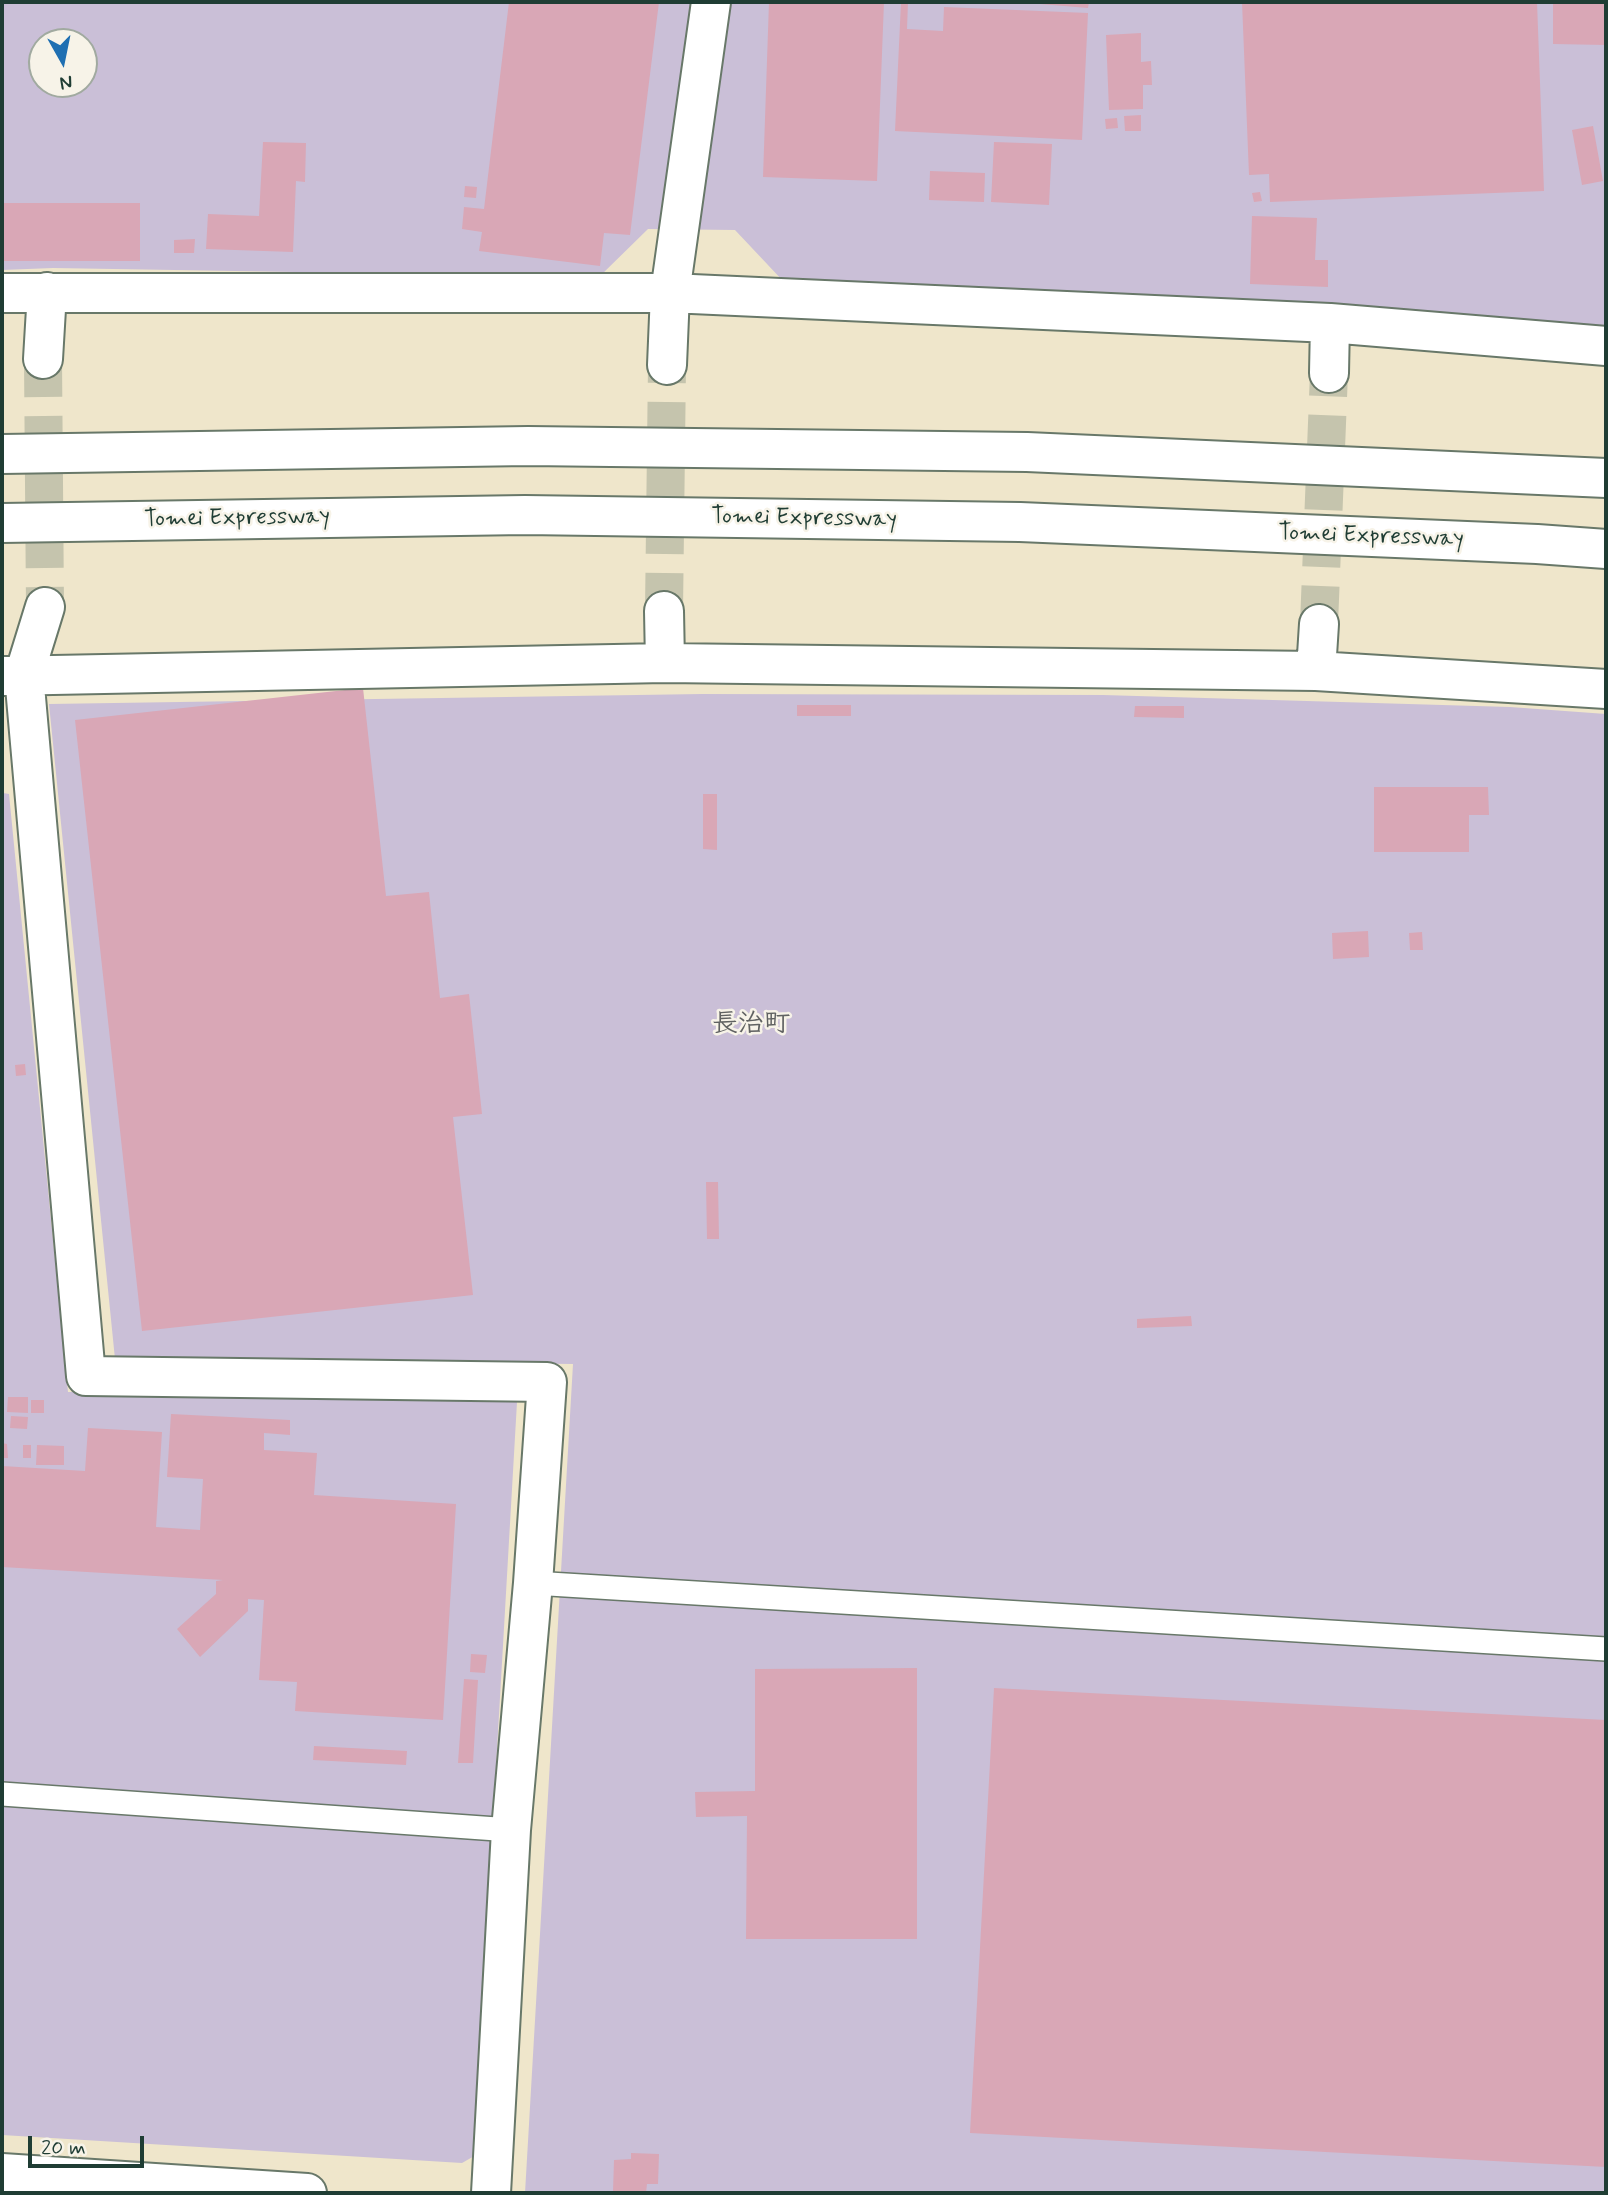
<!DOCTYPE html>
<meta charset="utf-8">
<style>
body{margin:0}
#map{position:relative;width:1608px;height:2195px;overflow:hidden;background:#efe6cb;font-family:Mynerve,sans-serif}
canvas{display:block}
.frame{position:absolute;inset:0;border:4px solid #1f3d34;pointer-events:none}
.north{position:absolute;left:28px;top:28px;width:70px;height:70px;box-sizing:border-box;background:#f7f3e8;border:2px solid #a1aaa0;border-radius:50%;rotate:171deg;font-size:19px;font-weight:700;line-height:28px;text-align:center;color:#1f3d34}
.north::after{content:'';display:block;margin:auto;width:24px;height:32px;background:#1f6fb2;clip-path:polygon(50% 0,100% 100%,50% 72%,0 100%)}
.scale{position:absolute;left:28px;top:2136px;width:116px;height:32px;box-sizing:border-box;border:4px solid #1f3d34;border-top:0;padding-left:9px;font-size:21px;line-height:24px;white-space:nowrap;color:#1f3d34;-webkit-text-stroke:5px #f7f3e8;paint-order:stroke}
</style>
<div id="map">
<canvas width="1608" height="2195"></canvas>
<div class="frame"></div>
<div class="north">N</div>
<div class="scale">20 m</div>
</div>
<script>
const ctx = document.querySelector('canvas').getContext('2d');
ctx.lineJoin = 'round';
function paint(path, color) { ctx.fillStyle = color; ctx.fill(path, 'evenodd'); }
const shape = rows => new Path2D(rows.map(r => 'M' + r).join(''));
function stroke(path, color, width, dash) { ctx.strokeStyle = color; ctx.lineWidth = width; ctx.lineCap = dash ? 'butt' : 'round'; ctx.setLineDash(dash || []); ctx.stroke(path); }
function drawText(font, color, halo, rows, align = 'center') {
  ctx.font = font + ' Mynerve,"Klee One",sans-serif'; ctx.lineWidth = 5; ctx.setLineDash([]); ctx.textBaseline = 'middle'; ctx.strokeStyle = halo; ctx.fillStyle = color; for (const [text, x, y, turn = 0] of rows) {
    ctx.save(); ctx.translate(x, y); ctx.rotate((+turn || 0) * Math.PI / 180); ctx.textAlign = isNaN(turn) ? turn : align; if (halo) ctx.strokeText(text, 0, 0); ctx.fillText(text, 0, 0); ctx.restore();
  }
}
const industrial = shape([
 [2,2,1606,2,1606,331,784,282,735,230,648,229,599,277,53,268,2,270],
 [42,42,84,42,84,84,42,84],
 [702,694,1103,695,1510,707,1606,714,1606,2193,525,2193,573,1364,115,1359,49,704],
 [2,786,3,793,9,794,68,1392,500,1391,517,1402,495,1784,494,1867,476,2155,462,2163,2,2135]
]);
const building = shape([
 [509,2,659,2,630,235,604,233,600,266,479,251,482,232,462,229,464,207,484,209],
 [769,2,884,2,877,181,763,177],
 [901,2,908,2,907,29,943,31,944,7,1088,13,1082,140,895,131],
 [1040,2,1089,2,1088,8,1040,4],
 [1242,2,1537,2,1544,191,1270,202,1269,174,1249,175],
 [1553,2,1606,2,1606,45,1553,44],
 [1141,33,1141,62,1151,61,1152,85,1143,85,1143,109,1109,110,1106,35],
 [1141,115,1141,131,1125,131,1124,116],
 [1117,118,1118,128,1106,129,1105,119],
 [1593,126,1603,181,1582,185,1572,130],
 [263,142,306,143,305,182,296,181,293,252,206,249,208,214,259,216],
 [994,142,1052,144,1049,205,991,202],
 [930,171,985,173,984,202,929,200],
 [465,186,477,187,476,198,464,197],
 [1260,192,1262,201,1254,202,1252,193],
 [2,203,140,203,140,261,2,261],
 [1252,216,1317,218,1315,260,1328,260,1328,287,1250,284],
 [195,239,194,253,174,253,174,240],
 [363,688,386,896,429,892,440,998,469,994,482,1114,453,1117,473,1295,142,1331,75,720],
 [797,705,851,705,851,716,797,716],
 [1135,706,1184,706,1184,718,1134,717],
 [1374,787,1488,787,1489,815,1469,815,1469,852,1374,852],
 [703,794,717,794,717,850,703,849],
 [1368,931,1369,957,1333,959,1332,933],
 [1422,932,1423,950,1410,950,1409,933],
 [25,1064,26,1075,16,1076,15,1065],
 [706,1182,718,1182,719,1239,707,1239],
 [1191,1316,1192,1326,1137,1328,1137,1319],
 [8,1397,28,1397,28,1413,7,1412],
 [31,1400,44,1400,44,1413,31,1413],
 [171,1414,290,1420,290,1435,264,1433,264,1450,317,1453,314,1495,456,1504,443,1720,295,1711,297,1682,259,1680,264,1600,248,1599,248,1611,200,1657,177,1629,216,1594,216,1581,223,1580,2,1567,2,1466,85,1471,88,1428,162,1432,156,1527,200,1530,203,1479,167,1477],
 [11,1416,28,1417,27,1429,10,1428],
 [2,1443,7,1444,8,1458,2,1458],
 [23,1445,31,1445,31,1458,23,1458],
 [37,1445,64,1446,64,1465,36,1465],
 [471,1654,487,1655,485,1673,470,1672],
 [917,1668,917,1939,746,1939,747,1816,696,1817,695,1792,755,1791,755,1669],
 [464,1679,478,1680,473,1763,458,1763],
 [994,1688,1606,1720,1606,2167,970,2133],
 [314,1746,407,1751,406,1765,313,1760],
 [631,2153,659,2154,658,2184,647,2184,646,2193,613,2192,614,2160,631,2159]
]);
const streetTunnel = shape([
 [43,359,45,607],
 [664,611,667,365],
 [1319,624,1329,373]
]);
const lane = shape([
 [533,1583,1606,1649],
 [2,1794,511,1830]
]);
const street = shape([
 [2,293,670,293,1330,323,1606,346],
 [43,359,47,292],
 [667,365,670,293],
 [1329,373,1330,323],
 [45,607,24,675,86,1376,547,1382,533,1583,511,1830,491,2193],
 [664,611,665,663],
 [1316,671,1319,624],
 [2,676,665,663,1316,671,1606,689]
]);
const secondary = shape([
 [670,293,711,2],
 [2,2173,307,2193]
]);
const highway = shape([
 [2,454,528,446,1027,452,1606,478],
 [2,523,525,515,1020,522,1537,544,1606,549]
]);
const streetNames = [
 ["Tomei Expressway",237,519,-1],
 ["Tomei Expressway",804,519,1],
 ["Tomei Expressway",1371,537,2]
];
const quarterNames = [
 ["長治町",751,1026]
];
paint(industrial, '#cabfd7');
paint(building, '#d9a7b6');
stroke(streetTunnel, '#c5c4ad', 38, [38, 19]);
stroke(lane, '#687869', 26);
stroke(street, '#687869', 42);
stroke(secondary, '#687869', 42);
stroke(highway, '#687869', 42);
stroke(lane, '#fff', 23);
stroke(street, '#fff', 38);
stroke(secondary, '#fff', 38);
stroke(highway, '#fff', 38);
drawText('23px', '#1f3d34', '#f7f3e8', streetNames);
drawText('bold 26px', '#606262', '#f7f3e8', quarterNames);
</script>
